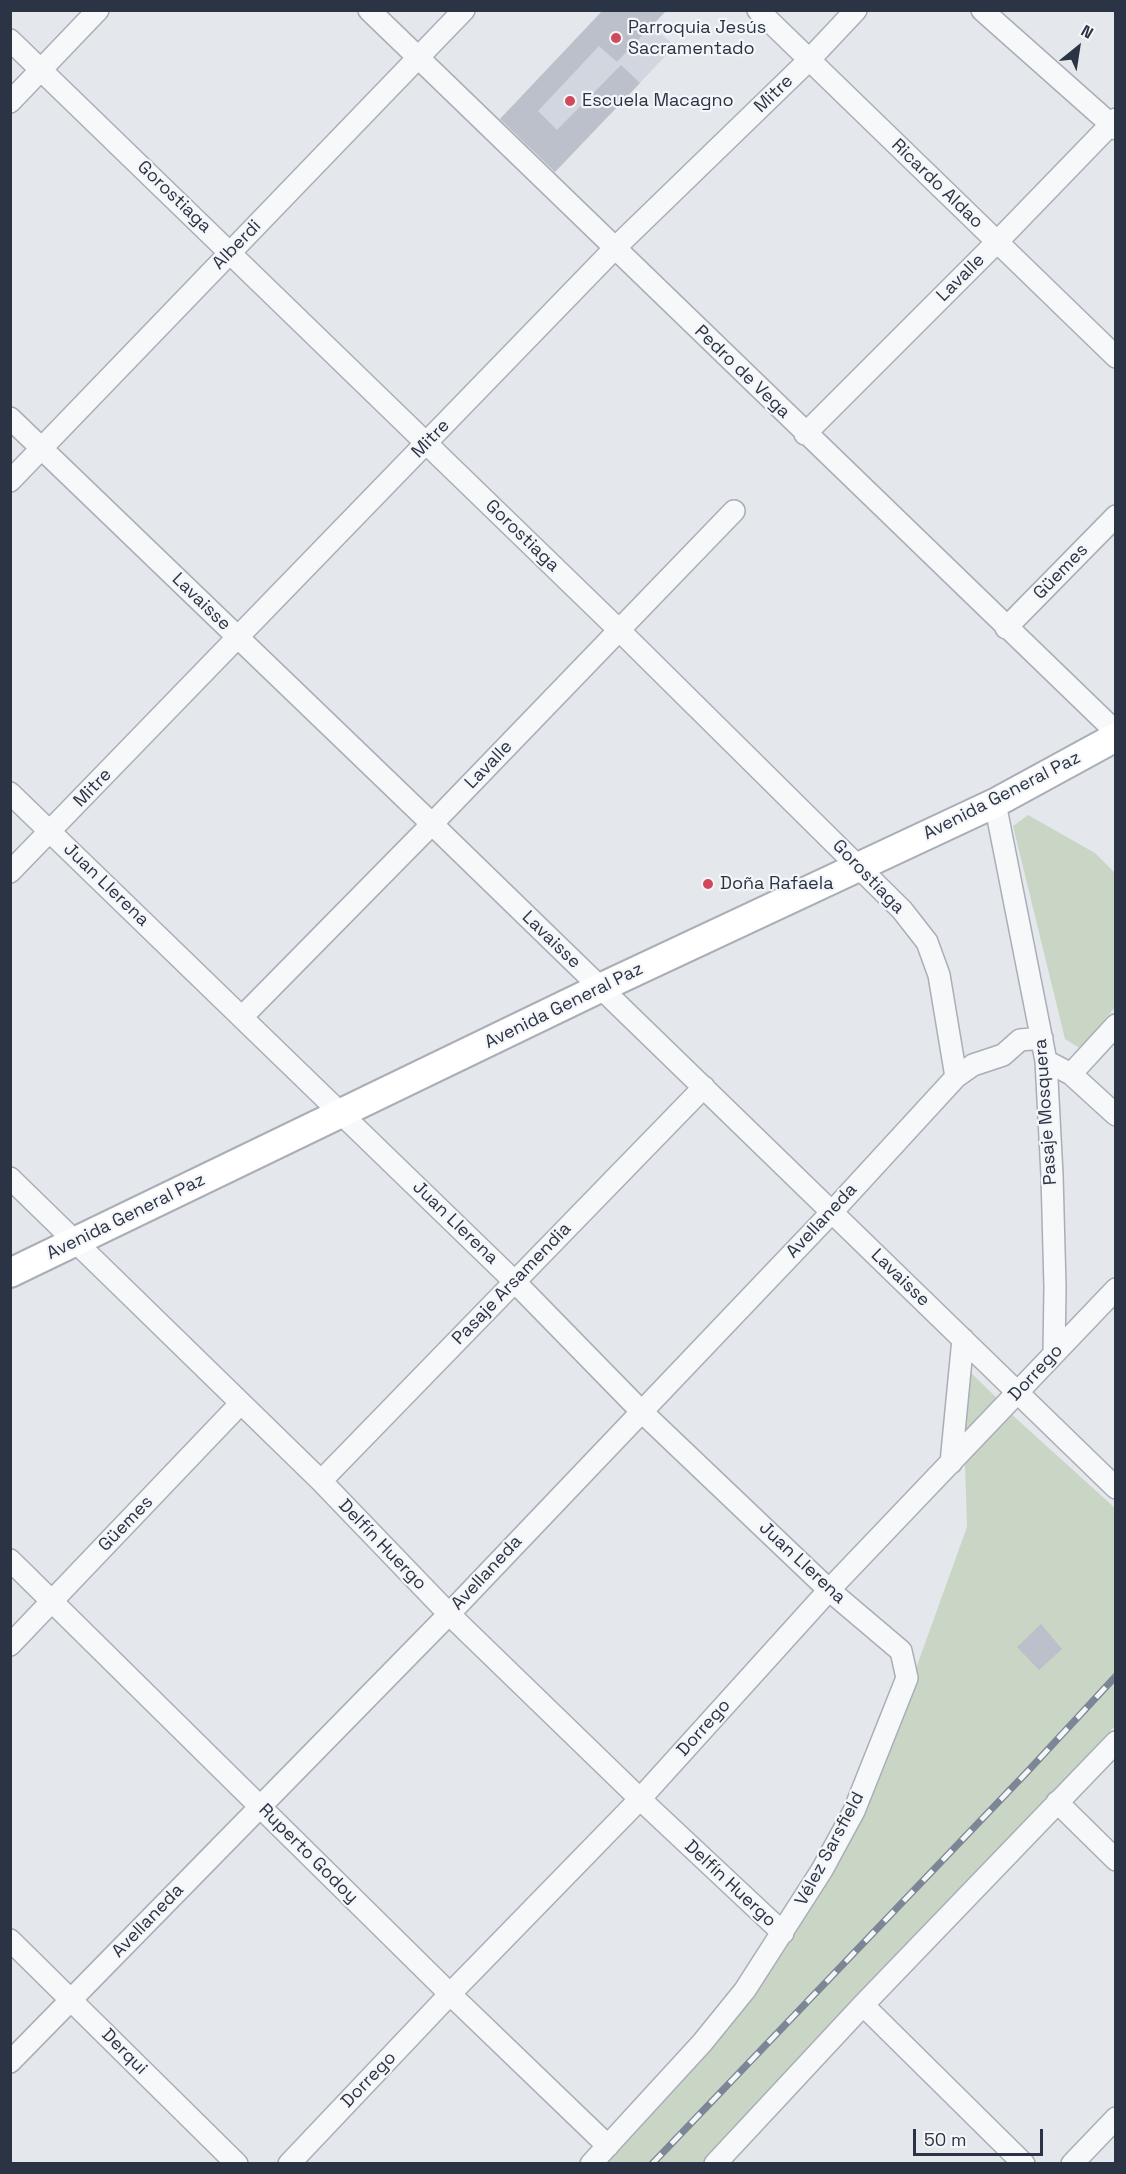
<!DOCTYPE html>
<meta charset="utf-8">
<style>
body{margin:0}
#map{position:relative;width:1126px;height:2174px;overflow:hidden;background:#e4e7ec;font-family:"Space Grotesk",sans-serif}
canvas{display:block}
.frame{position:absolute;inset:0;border:12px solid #2b3445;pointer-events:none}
.north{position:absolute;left:1048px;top:18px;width:60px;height:60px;-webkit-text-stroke:4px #f4f6f9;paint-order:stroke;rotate:30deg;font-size:16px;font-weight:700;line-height:24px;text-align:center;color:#2b3445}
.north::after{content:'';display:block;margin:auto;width:21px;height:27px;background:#2b3445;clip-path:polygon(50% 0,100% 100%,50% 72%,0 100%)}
.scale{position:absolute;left:913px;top:2129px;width:130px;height:27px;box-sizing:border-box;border:3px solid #2b3445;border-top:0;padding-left:8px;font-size:18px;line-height:21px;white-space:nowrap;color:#2b3445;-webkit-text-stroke:4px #f4f6f9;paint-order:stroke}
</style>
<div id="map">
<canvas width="1126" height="2174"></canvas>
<div class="frame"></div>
<div class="north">N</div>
<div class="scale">50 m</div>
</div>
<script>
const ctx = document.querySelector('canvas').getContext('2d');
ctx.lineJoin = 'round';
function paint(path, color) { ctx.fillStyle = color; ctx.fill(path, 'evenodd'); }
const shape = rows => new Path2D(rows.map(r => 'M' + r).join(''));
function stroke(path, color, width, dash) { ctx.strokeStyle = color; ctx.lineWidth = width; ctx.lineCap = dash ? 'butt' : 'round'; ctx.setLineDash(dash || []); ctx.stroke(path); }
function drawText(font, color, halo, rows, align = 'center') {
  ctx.font = font + ' "Space Grotesk",sans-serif'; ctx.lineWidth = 4.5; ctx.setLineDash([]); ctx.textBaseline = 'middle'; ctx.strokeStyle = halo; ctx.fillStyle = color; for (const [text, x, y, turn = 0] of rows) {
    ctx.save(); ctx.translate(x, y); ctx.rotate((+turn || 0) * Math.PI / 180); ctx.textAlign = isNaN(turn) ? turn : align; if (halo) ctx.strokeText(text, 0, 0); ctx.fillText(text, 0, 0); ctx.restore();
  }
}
const built = shape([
 [652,26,675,46,555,172,500,119,584,31,617,62]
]);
const green = shape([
 [1028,815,1095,853,1115,873,1115,1007,1081,1049,1065,1039,1013,826],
 [968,1370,998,1399,962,1436],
 [1009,1412,1115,1508,1115,1726,703,2163,601,2164,723,2033,854,1826,915,1671,967,1527,965,1464]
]);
const building = shape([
 [603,10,667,10,617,62,599,46,538,111,557,130,621,65,640,83,555,172,500,119],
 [1041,1624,1062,1649,1039,1670,1017,1647]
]);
const minor = shape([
 [369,10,1116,732],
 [758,10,1116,357],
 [982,10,1116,129],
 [10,40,619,630,902,910,927,942,939,975,956,1077],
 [10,102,98,10],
 [10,418,432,824,1116,1488],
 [805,434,997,242,1116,119],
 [10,481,464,10],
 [1006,628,1116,516],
 [10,793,515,1282,641,1411,829,1590,901,1651,907,1678,854,1811,822,1870,745,1990,702,2043,591,2164],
 [995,803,1046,1061,1052,1175,1055,1287,1054,1354],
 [10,872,615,248,809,60,856,10],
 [242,1017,432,824,734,511],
 [1046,1061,1071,1074,1116,1115],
 [1071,1074,1116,1025],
 [10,1178,321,1481,449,1614,640,1799,783,1933],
 [951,1463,963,1339],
 [321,1481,704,1087],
 [10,1560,450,1994,608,2146],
 [10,1645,241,1403],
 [1057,1802,1116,1860],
 [10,1940,237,2164],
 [863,2005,1024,2164],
 [10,2062,449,1614,832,1212,956,1077,973,1065,1003,1055,1020,1040,1042,1038],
 [289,2164,450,1994,640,1799,829,1590,1116,1289],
 [715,2164,863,2005,1116,1742],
 [1072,2164,1116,2118]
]);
const secondary = shape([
 [10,1273,600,988,995,803,1116,737]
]);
const rail = shape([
 [652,2164,1028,1771,1116,1676]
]);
const markers = [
 [616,38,6,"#d1495b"],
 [570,101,6,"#d1495b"],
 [708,884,6,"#d1495b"]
];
const poiNames = [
 ["Parroquia Jesús",628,28],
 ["Sacramentado",628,49],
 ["Escuela Macagno",582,101],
 ["Doña Rafaela",720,884]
];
const streetNames = [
 ["Mitre",774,94,-44],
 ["Ricardo Aldao",937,184,44],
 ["Gorostiaga",174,197,44],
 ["Alberdi",237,245,-46],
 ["Lavalle",961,278,-45],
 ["Pedro de Vega",742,372,44],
 ["Mitre",431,439,-46],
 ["Gorostiaga",522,536,44],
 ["Güemes",1061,572,-46],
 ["Lavaisse",201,602,44],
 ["Lavalle",489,765,-46],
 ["Mitre",93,788,-46],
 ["Avenida General Paz",1002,796,-27],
 ["Gorostiaga",868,877,46],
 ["Juan Llerena",106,885,44],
 ["Lavaisse",551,940,44],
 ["Avenida General Paz",564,1006,-26],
 ["Pasaje Mosquera",1046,1112,-94],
 ["Avenida General Paz",126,1217,-26],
 ["Avellaneda",822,1221,-47],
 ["Juan Llerena",455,1223,44],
 ["Lavaisse",900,1278,44],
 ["Pasaje Arsamendia",512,1284,-46],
 ["Dorrego",1036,1373,-47],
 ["Güemes",126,1524,-46],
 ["Delfín Huergo",382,1545,46],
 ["Juan Llerena",802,1563,43],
 ["Avellaneda",487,1573,-47],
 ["Dorrego",704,1728,-48],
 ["Vélez Sarsfield",830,1849,-62],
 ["Ruperto Godoy",308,1854,45],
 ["Delfín Huergo",730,1884,43],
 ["Avellaneda",148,1921,-46],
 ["Derqui",124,2052,45],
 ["Dorrego",369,2080,-46]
];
paint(built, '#d2d6de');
paint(green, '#c9d6c5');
paint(building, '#bbc0ca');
stroke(minor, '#a9aeb7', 24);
stroke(secondary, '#a9aeb7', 32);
stroke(minor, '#f7f8fa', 21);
stroke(secondary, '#fff', 28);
stroke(rail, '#7d8696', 7);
stroke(rail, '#f4f6f9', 4.5, [14]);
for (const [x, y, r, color] of markers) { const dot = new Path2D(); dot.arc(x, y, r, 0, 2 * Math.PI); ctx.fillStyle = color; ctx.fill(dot); stroke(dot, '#f4f6f9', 2); }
drawText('18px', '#2b3445', '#f4f6f9', poiNames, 'left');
drawText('18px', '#2b3445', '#f4f6f9', streetNames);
</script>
